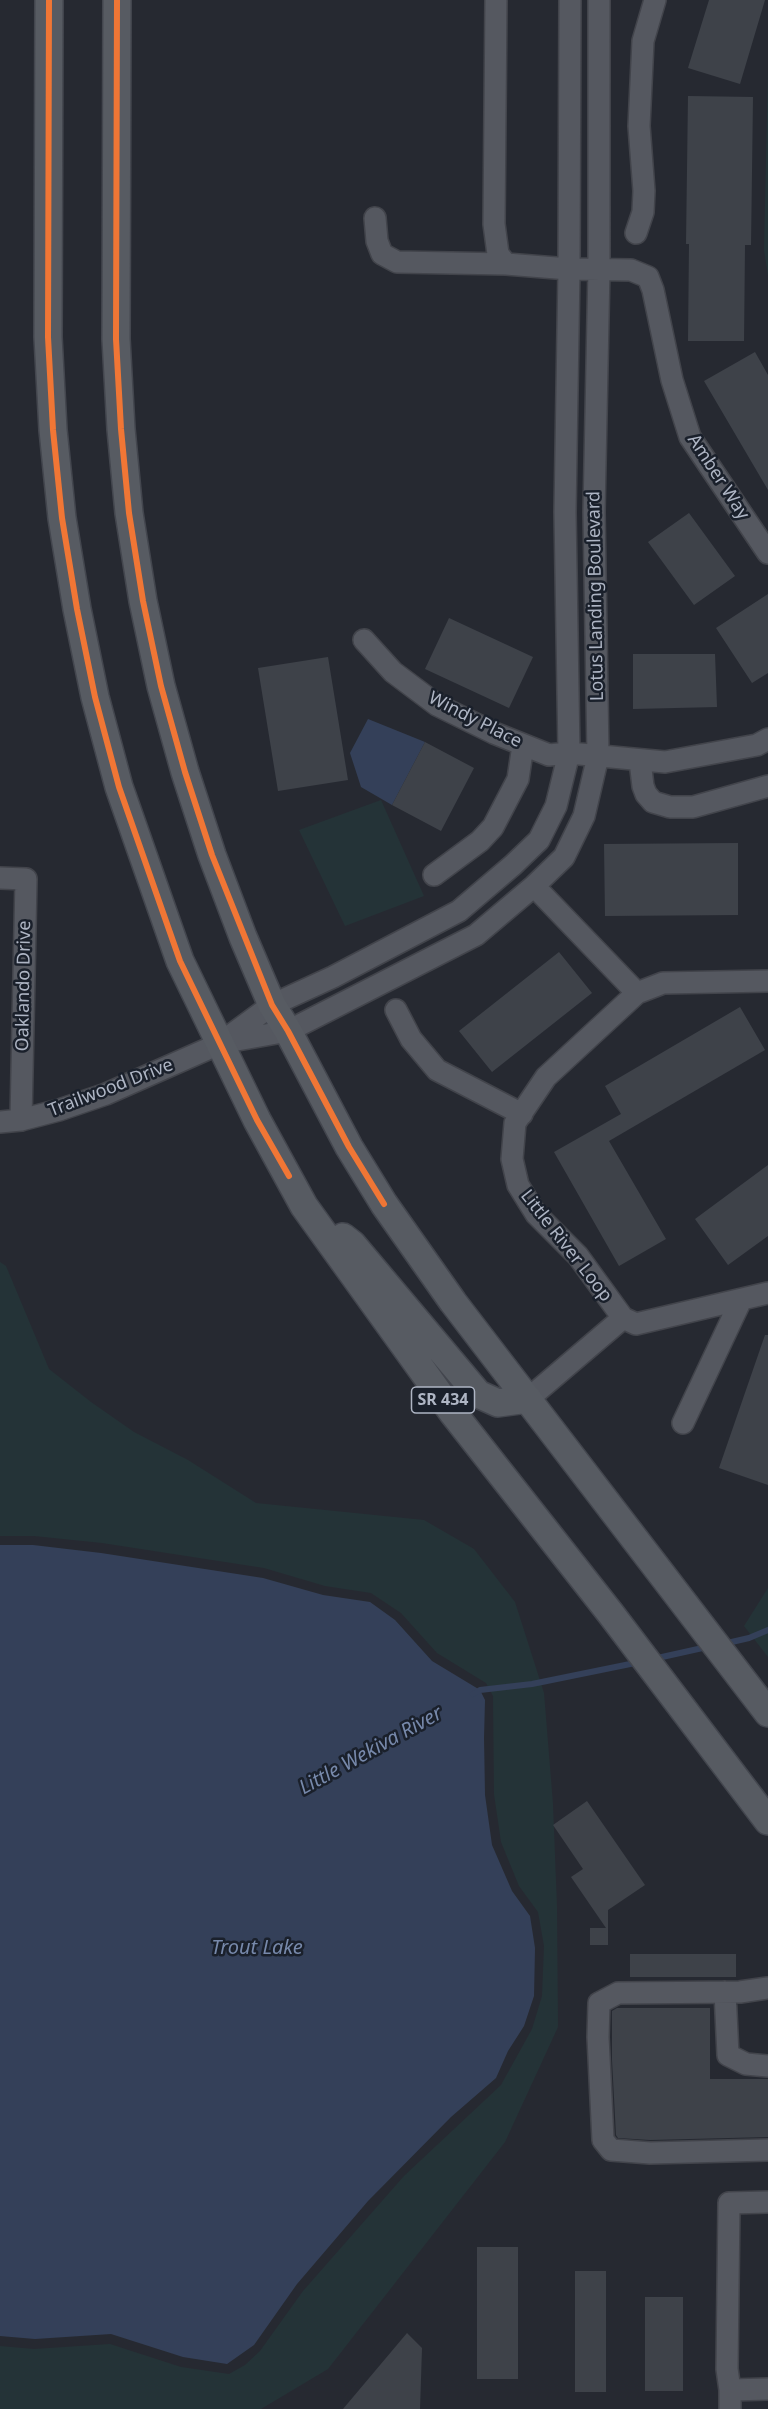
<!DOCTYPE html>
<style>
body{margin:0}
canvas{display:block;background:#262931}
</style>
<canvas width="768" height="2409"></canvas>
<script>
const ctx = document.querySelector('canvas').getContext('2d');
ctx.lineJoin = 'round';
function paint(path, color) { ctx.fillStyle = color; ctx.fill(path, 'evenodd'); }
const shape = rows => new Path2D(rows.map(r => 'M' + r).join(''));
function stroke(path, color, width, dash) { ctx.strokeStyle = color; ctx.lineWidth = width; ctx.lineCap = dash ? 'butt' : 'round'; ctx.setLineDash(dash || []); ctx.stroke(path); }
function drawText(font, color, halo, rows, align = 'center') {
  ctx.font = font + ' "Noto Sans",sans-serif'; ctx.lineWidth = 5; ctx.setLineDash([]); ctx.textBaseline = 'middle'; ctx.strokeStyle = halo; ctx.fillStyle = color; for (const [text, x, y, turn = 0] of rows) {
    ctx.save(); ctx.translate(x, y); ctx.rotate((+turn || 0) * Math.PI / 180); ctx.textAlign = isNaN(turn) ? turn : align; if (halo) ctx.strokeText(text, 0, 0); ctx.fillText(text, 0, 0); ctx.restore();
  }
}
const green = shape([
 [768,69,768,276,764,250],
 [381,800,424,896,345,926,299,830],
 [0,1262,6,1266,49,1369,91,1402,134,1432,188,1460,256,1503,424,1520,474,1549,515,1602,544,1693,553,1804,557,1907,558,2027,505,2142,328,2369,261,2409,0,2409,0,2346,34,2349,110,2344,181,2367,229,2374,245,2365,260,2351,303,2291,404,2176,501,2085,532,2029,542,1996,544,1946,538,1912,519,1886,501,1842,494,1794,493,1696,486,1683,437,1653,401,1613,371,1593,325,1586,264,1568,102,1543,34,1536,0,1536],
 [768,1588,768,1657,744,1626]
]);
const water = shape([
 [368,719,425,742,392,805,361,787,350,753],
 [0,1545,33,1545,101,1553,263,1578,323,1595,370,1602,395,1620,432,1661,480,1690,485,1700,484,1738,485,1795,492,1845,512,1891,530,1916,535,1948,534,1996,524,2026,508,2051,496,2078,451,2117,368,2201,297,2284,254,2345,227,2364,183,2357,111,2334,35,2339,0,2336]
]);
const stream = shape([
 [723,1644,749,1638,768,1630],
 [653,1659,707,1647],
 [473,1694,480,1690,532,1684,640,1662]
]);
const building = shape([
 [709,0,765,0,740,84,688,68],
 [688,96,753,97,751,245,745,245,744,341,688,341,689,244,686,244],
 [755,352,768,375,768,490,704,381],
 [689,513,735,576,694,605,648,542],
 [768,594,768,673,752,683,716,628],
 [449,618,533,657,509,708,425,669],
 [633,654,715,654,717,707,633,709],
 [328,657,348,780,278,791,258,668],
 [425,742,474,768,441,831,392,805],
 [738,843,738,915,605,916,604,844],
 [559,952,592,993,492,1072,459,1031],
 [740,1007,765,1050,609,1141,666,1239,619,1266,554,1152,621,1114,605,1086],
 [768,1165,768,1236,728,1265,695,1219],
 [765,1335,768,1335,768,1485,719,1468],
 [587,1801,645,1885,608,1910,608,1945,590,1945,590,1928,606,1928,571,1877,583,1869,553,1825],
 [630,1954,736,1954,736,1977,630,1977],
 [617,2008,710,2008,710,2079,768,2079,768,2137,650,2140,618,2138,616,2135,612,2060,612,2011],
 [477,2247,518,2247,518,2379,477,2379],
 [575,2271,606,2271,606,2392,575,2392],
 [645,2297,683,2297,683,2391,645,2391],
 [407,2333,422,2348,420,2409,343,2409]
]);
const minor = shape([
 [496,0,494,224,498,254,506,264,569,269,631,270,648,277,653,290,672,380,690,437,768,553],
 [375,218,377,241,382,254,397,262,506,264],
 [636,233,643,212,644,191,639,126,643,41,655,0],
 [364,640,393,672,437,705,494,733,549,755,569,753,665,762,757,745,768,739],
 [640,761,643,786,646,794,653,802,670,807,693,807,768,786],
 [434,875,480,841,493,827,518,779,523,745],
 [0,878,26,879,21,1120],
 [534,886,637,993],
 [768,981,663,983,637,993,546,1077,515,1123,512,1159,518,1185,536,1214,578,1256,623,1318,636,1324,768,1293],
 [396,1010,411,1039,437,1070,522,1114],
 [226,1042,288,1031,476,935,534,886,564,857,584,816,598,756,594,512,599,268,599,0],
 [0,1122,21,1120,59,1110,106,1094,219,1044,272,1005,333,977,459,911,513,865,539,840,556,806,569,753,565,512,569,269,570,0],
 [528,1399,623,1318],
 [683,1423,741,1300],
 [768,1988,740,1992,618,1993,599,2003,598,2037,603,2140,611,2150,650,2153,768,2150],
 [725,1992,728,2055,746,2064,768,2066],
 [730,2390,727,2369,729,2203,768,2202],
 [730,2409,730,2390,768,2389]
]);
const major = shape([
 [49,0,48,337,53,430,62,518,77,609,95,697,119,787,180,961,257,1120,304,1206,453,1413,611,1614,768,1821],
 [117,0,116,339,121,429,129,513,143,601,161,686,185,772,212,855,243,937,272,1005,288,1031,349,1147,384,1204,453,1302,768,1713],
 [343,1237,352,1244,478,1394,498,1403,528,1399]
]);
const cycleway = shape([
 [49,0,48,337,53,430,62,518,77,609,95,697,119,787,180,961,257,1120,289,1176],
 [117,0,116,339,121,429,129,513,143,601,161,686,185,772,212,855,272,1005,288,1031,349,1147,384,1204]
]);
const shields = [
 [443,1400,63]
];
const shieldNames = [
 ["SR 434",443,1400]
];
const streetNames = [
 ["Amber Way",718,477,57],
 ["Lotus Landing Boulevard",596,596,-91],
 ["Windy Place",475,720,27],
 ["Oaklando Drive",24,986,-89],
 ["Trailwood Drive",111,1088,-21],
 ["Little River Loop",566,1246,52]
];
const waterNames = [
 ["Little Wekiva River",371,1751,-29],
 ["Trout Lake",257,1948]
];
paint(green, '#243337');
paint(water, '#344059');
stroke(stream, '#344059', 6);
paint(building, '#3e4249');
stroke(minor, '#42444b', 24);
stroke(major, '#43464e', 30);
stroke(minor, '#555860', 21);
stroke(major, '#575b62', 27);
stroke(cycleway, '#f07635', 6);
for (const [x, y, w] of shields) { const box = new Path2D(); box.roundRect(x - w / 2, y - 13, w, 26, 4.5); ctx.fillStyle = '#1a202b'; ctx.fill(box); stroke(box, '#aeb5c4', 1.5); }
drawText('bold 16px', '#aeb5c4', null, shieldNames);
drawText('18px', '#aeb5c4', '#1a202b', streetNames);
drawText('italic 20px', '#7789ab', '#1a202b', waterNames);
</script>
